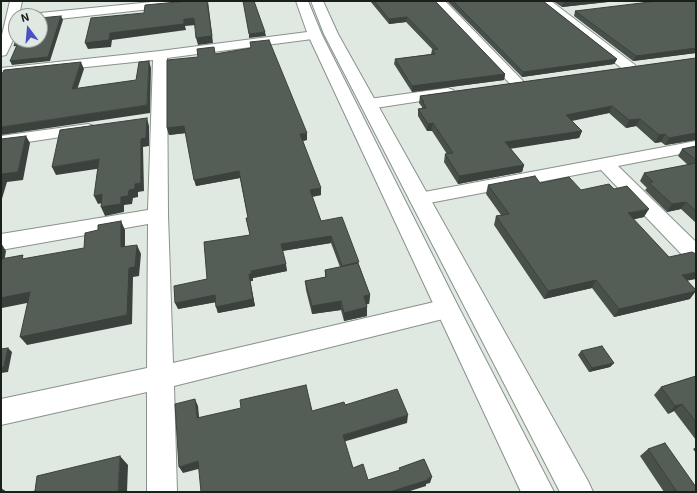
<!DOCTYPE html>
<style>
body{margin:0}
#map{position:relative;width:697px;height:493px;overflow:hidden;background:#dfe9e1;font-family:"Exo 2",sans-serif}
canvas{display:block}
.frame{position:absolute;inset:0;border:2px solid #1b1f1c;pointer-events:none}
.north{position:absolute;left:8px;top:8px;width:40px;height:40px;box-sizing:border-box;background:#dfe9e1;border:1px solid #919892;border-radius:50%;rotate:344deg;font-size:11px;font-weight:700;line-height:16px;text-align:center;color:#1b1f1c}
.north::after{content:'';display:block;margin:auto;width:14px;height:18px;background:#4b50c6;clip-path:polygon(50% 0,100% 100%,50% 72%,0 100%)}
</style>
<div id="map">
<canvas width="697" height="493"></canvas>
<div class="frame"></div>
<div class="north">N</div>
</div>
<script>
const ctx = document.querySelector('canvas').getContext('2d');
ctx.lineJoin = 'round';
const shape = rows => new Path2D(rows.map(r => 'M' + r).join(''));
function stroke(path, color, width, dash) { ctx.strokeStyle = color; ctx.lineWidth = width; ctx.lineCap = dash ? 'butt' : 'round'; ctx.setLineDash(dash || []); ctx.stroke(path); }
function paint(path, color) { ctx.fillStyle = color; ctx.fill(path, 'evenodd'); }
const minor = shape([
 [10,1,22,1,19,16,16,16,15,36,6,55,1,56,1,39,10,1],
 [162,1,203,1,201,3,197,4,40,21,40,16,35,16,40,13,162,1],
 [432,1,445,1,523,81,525,84,523,87,518,88,513,87,432,1],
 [538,1,551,1,635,65,637,68,635,71,630,72,625,71,538,1],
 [315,31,320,32,321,35,320,38,167,58,168,215,173,363,447,299,455,302,459,309,455,316,174,386,177,492,147,492,147,392,1,425,1,399,147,368,148,224,1,250,1,234,148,210,153,60,1,76,1,68,160,51,315,31],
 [448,88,453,90,456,93,453,96,369,109,364,107,361,104,364,101,369,99,448,88],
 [88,124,94,126,96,129,94,132,1,146,1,136,88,124],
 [696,141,696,151,618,166,696,242,696,263,688,261,601,170,419,205,412,204,409,199,412,194,419,193,696,141]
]);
const tertiary = shape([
 [296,1,308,1,322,35,457,304,554,492,521,492,308,35,296,1],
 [311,1,323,1,338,34,588,481,593,492,560,492,324,34,311,1]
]);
const wall = shape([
 [370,1,435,1,505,74,504,80,412,92,394,64,395,59,431,54,432,50,433,50,406,22,389,24],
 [447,1,543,1,617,59,614,64,522,77],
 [553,1,617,1,562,7],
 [696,1,696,53,633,61,574,16,575,11],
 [215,54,307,140,303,141,321,195,312,197,321,221,359,265,370,295,369,304,366,304,367,307,367,316,344,321,341,310,312,314,306,290,305,281,325,277,325,270,340,267,331,243,282,251,287,271,253,278,253,281,250,281,255,306,218,313,215,302,178,309,250,235,246,218,248,218,240,178,196,186,186,133,169,135,167,128],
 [696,58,696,140,665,145,661,142,655,143,636,126,626,128,609,113,572,121,582,131,579,138,510,148,524,165,522,172,458,184,444,162,445,154,447,154,432,131,427,131,418,116,418,109,422,108,422,107,419,103,420,96],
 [696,146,696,223,681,209,667,212,645,190,647,188,640,181,644,173,688,165,678,156,682,149],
 [540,183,581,190,644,217,633,219,669,257,688,281,690,299,614,317,592,288,544,299,494,225,496,216,501,215,486,194,488,185],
 [581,351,614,363,610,367,589,372,578,355],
 [696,376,696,440,674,411,668,414,654,395,661,387],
 [696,447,696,453,693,449],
 [648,449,696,492,664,492,640,456]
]);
const shadedWall = shape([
 [208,1,213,43,198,45,196,38],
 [576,1,617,1,562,7,564,2],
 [61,16,63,20,50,61,12,65,10,61],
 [407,17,406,22,389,24,389,19],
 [194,18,196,25,185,26,186,30,112,40,111,47,88,49,85,43,110,33,184,19],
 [265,32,266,36,249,38,249,34],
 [696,48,696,53,633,61,636,56],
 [617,59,614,64,522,77,523,72],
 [149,61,151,68,150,113,1,135,1,127,147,105],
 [81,62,84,69,75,96,72,89],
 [505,74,504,80,412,92,412,86],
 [612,106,609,113,564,122,566,115],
 [147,118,149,126,149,146,143,147,144,191,138,192,138,197,133,198,132,204,124,205,124,212,105,216,101,207,121,197,129,190,141,139],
 [640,119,636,126,626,128,629,120],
 [433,123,432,131,427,131,428,124],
 [184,126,186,133,169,135,167,128],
 [582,131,579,138,503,150,505,142],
 [307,133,307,140,301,141,300,134],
 [696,133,696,140,665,145,669,138],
 [665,134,661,142,655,143,659,135],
 [26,136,30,143,23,180,7,182,1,202,1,177,2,174],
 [99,159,103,168,56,175,52,167],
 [524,165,522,172,458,184,459,176],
 [239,171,240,178,196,186,194,180],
 [321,188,321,195,310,197,310,190],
 [102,194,106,202,98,204,94,196],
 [686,202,681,209,667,212,672,204],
 [649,209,644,217,623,222,628,213],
 [121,221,125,230,125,256,121,247],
 [331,236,331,243,282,251,281,244],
 [1,243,6,251,3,269,1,267],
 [137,245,141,254,139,276,133,277,132,324,27,345,20,337,129,268],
 [286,264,287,271,253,278,251,271],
 [696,272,696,279,676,283,682,275],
 [249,274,252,274,253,281,250,281,255,306,218,313,216,307],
 [596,280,592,288,544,299,548,291],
 [696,291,690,299,614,317,619,309],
 [30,292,37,301,2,308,1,307,1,295],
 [215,295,217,302,178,309,175,303],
 [370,295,369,304,363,305,364,296],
 [341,301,341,310,312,314,312,306],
 [367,307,367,316,344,321,344,313],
 [8,348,12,352,8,372,1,373,1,368],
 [614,363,610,367,589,372,592,368],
 [195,399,198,406,200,426,197,418],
 [682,404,674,411,668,414,675,406],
 [408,415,407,423,343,442,343,435],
 [120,456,128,465,127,492,118,492],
 [198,461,202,468,183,473,179,467],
 [432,477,430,483,426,484,426,486,407,492,389,492],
 [1,488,7,492,1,492]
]);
const building = shape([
 [188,1,207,1,212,36,196,38,194,18,184,19,184,24,110,33,109,40,85,43,91,18,144,13,145,5,188,1],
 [243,1,254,1,265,32,249,34,243,1],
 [374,1,435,1,505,74,412,86,395,59,435,54,432,50,438,49,407,17,389,19,374,1],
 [453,1,543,1,617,59,523,72,453,1],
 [562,1,576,1,564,2,562,1],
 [658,1,696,1,696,48,636,56,575,11,658,1],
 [61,16,48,57,10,61,17,45,14,46,16,40,40,40,40,18,61,16],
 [269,40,307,133,300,134,321,188,310,190,321,221,342,217,359,262,342,266,331,236,281,244,286,264,251,271,252,274,249,274,253,299,216,307,215,295,175,303,174,286,207,279,204,242,250,235,246,218,248,218,239,171,194,180,184,126,167,128,167,60,198,57,197,49,214,47,215,54,251,48,250,42,269,40],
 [696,58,696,133,669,138,665,134,659,135,640,119,629,120,612,106,566,115,582,131,505,142,524,165,459,176,445,154,453,153,433,123,428,124,418,109,426,108,423,102,424,102,420,96,696,58],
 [149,61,147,105,1,127,1,76,4,70,81,62,72,89,136,80,139,62,149,61],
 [147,118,146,138,141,139,141,183,135,184,135,189,129,190,128,196,121,197,121,204,101,207,102,194,94,196,99,159,52,167,60,130,147,118],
 [26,136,18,172,2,174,1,177,1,139,26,136],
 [696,146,696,160,682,149,696,146],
 [696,163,696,211,686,202,672,204,649,183,653,182,644,173,696,163],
 [535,176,540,183,569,177,581,190,609,184,614,189,627,186,649,209,628,213,669,257,692,252,696,254,696,272,682,275,696,290,696,291,619,309,596,280,548,291,496,216,509,214,488,185,535,176],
 [121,221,121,247,137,245,135,267,129,268,127,315,20,337,30,292,1,298,1,259,23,255,22,259,84,248,85,233,98,230,98,225,121,221],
 [358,263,370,295,364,296,367,307,344,313,341,301,312,306,305,281,326,277,325,270,358,263],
 [602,346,614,363,592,368,581,351,602,346],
 [8,348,4,367,1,368,1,349,8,348],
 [696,376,696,422,682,404,675,406,661,387,696,376],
 [306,385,312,411,344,402,345,405,397,389,408,415,343,435,353,468,363,464,368,480,400,470,399,468,424,459,432,477,427,478,428,480,389,492,201,492,198,461,179,467,175,404,195,399,197,418,241,408,240,400,306,385],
 [665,443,696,487,696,492,677,492,648,449,665,443],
 [120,456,118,492,31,492,35,491,37,476,120,456]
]);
stroke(minor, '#89928b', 2);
stroke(tertiary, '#89928b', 2);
paint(minor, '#fff');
paint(tertiary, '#fff');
paint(wall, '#48504a');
paint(shadedWall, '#3b413c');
paint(building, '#545d56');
stroke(building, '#3b413c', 1);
</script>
